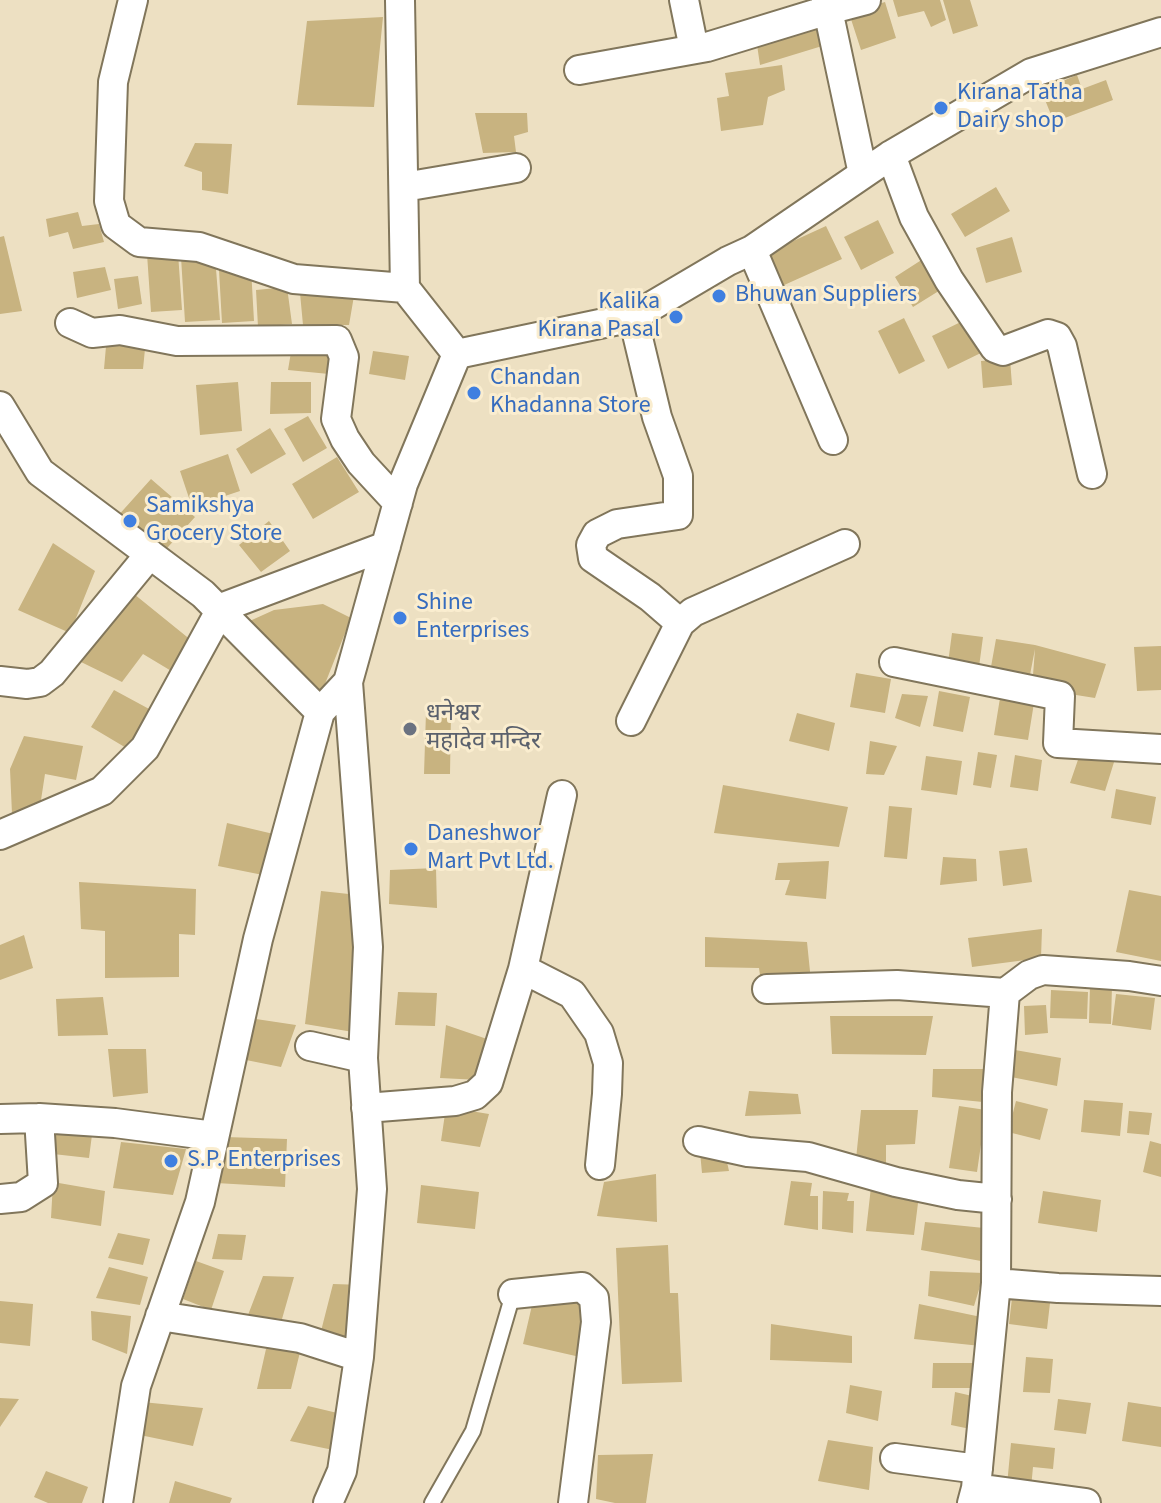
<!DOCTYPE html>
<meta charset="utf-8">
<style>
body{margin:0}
canvas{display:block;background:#ede0c2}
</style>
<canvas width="1161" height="1503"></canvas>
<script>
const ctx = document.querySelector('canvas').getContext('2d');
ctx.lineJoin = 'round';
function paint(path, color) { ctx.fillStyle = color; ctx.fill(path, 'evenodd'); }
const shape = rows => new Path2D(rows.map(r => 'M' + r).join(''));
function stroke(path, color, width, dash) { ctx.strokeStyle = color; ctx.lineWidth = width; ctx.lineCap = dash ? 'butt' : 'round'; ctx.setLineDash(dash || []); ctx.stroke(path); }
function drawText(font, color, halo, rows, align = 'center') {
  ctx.font = font + ' "Source Sans 3","Noto Sans Devanagari",sans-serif'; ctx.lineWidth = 6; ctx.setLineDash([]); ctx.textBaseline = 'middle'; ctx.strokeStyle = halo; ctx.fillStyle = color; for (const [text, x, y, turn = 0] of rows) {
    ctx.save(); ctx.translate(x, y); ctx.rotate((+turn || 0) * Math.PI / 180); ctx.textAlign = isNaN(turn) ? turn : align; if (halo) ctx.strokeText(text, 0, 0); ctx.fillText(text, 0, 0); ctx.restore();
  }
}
const building = shape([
 [893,0,940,0,946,20,931,27,924,11,898,17],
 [943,0,970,0,978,26,953,34],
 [885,2,896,38,861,50,849,13],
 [383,17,374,107,297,105,307,21],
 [822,18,832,43,760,65,756,38],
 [782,65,785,90,768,97,763,125,721,131,717,98,729,96,725,73],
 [1077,75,1082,89,1106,80,1113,100,1054,122,1041,90],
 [475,113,527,113,528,132,514,136,516,152,483,153],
 [195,143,232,144,228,194,202,190,202,172,184,166],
 [996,187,1010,211,965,237,951,214],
 [78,212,82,226,99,224,104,242,73,249,68,232,49,237,46,219],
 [878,220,894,253,861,270,844,237],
 [826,226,842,259,782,286,767,253],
 [4,236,22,311,0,314,0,237],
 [1012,237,1022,272,986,283,976,248],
 [178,253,182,310,151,312,147,254],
 [215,256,220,320,185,322,181,257],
 [923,259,942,289,913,307,895,277],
 [105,267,111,290,77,298,73,272],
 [251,268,254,321,222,323,219,270],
 [138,276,142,304,118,309,114,279],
 [287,287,292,324,258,327,256,290],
 [355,290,349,325,303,325,300,293],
 [971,317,987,350,948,369,932,336],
 [904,318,925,361,899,374,878,331],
 [107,335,146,339,143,369,104,369],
 [292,346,331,349,329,374,288,370],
 [373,351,409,356,405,380,369,374],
 [1010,359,1012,385,983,388,981,361],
 [238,382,242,431,200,435,196,385],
 [271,382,311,382,311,413,270,414],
 [308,416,327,448,303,462,284,429],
 [270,428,286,454,251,474,236,449],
 [228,454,240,491,192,507,180,471],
 [337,457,359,492,313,519,292,484],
 [151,479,195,517,160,556,116,518],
 [269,521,290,551,261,572,239,545],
 [53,543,95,571,70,633,18,610],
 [134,594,197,645,173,672,143,654,122,682,81,662],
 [323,604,351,618,321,694,243,624,274,610],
 [952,633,983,637,979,667,948,663],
 [996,639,1035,645,1106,664,1095,698,1032,688,1035,649,1028,685,989,678],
 [1161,646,1161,690,1137,691,1134,647],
 [856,673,891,679,885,713,850,707],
 [114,690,151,710,128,749,91,727],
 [939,691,970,697,963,732,933,726],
 [902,694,928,696,920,727,895,718],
 [1000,698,1034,703,1028,740,994,735],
 [426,712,451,713,450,774,424,774],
 [797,713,835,723,829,751,789,741],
 [24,736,83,746,76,780,45,774,39,813,12,814,10,769],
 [870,741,897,746,884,775,866,774],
 [978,752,997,755,991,788,973,785],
 [1080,754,1115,759,1105,791,1070,783],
 [1015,755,1042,760,1038,791,1010,787],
 [926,756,962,761,957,795,921,790],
 [723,785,848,807,839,847,714,833],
 [1116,789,1156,797,1151,825,1111,818],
 [889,806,912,808,907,859,884,857],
 [227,823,282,836,268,876,218,866],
 [1027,848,1032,882,1003,886,999,851],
 [943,857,976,859,977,881,940,885],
 [829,861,826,899,785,895,790,880,775,880,778,863],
 [436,868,437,908,389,904,390,870],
 [79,882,196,889,195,935,179,934,179,977,105,978,105,931,81,929],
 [1129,890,1161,896,1161,961,1116,952],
 [321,891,358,895,359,1033,305,1024],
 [1042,929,1041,958,972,967,968,938],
 [24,935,33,968,0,980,0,945],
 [705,937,807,942,811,981,761,982,759,968,705,967],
 [1090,985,1112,985,1111,1024,1089,1023],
 [1051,990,1088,992,1087,1019,1050,1018],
 [398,992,437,993,435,1026,395,1025],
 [1116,994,1155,998,1151,1030,1112,1025],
 [103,997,108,1035,58,1036,56,999],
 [1046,1005,1048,1033,1025,1035,1024,1006],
 [830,1016,933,1016,926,1055,832,1054],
 [256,1019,296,1025,281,1067,241,1059],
 [446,1025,487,1039,480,1080,440,1078],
 [108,1049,146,1049,148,1093,113,1097],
 [1015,1050,1061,1058,1057,1086,1011,1077],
 [933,1069,984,1069,983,1102,932,1097],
 [749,1091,798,1094,801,1114,745,1116],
 [1084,1100,1123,1103,1120,1136,1081,1132],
 [1016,1101,1048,1109,1040,1140,1008,1132],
 [959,1106,986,1110,977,1172,949,1168],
 [446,1107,489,1114,480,1147,441,1141],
 [861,1110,918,1110,915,1144,886,1145,886,1171,855,1169],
 [1129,1111,1152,1113,1149,1135,1127,1133],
 [56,1125,93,1127,89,1158,53,1154],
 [225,1137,287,1139,285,1187,216,1183],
 [1150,1141,1161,1144,1161,1177,1143,1172],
 [121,1142,186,1149,173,1195,113,1188],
 [700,1152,725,1153,729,1171,702,1173],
 [656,1174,657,1222,597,1216,604,1182],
 [791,1181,812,1183,810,1196,818,1196,818,1230,784,1225],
 [53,1182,105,1191,101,1226,51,1218],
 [421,1185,479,1192,475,1229,417,1223],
 [871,1187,919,1195,914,1235,866,1231],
 [823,1191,849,1193,847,1201,854,1201,853,1233,822,1229],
 [1043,1191,1101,1200,1097,1232,1038,1223],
 [925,1222,984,1228,981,1261,921,1250],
 [118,1233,150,1239,143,1265,108,1258],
 [218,1234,246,1235,242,1260,212,1259],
 [668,1245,670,1293,678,1293,682,1382,622,1384,616,1248],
 [196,1261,224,1271,211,1310,183,1299],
 [109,1267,148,1277,140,1305,96,1298],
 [930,1271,984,1273,974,1306,928,1296],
 [263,1276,294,1277,282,1319,248,1315],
 [333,1284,364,1285,354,1337,320,1335],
 [1012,1298,1050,1303,1047,1329,1009,1324],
 [589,1299,580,1357,523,1344,533,1301],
 [0,1301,33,1304,30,1346,0,1343],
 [919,1304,986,1318,981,1346,914,1339],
 [91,1311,131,1316,127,1354,92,1340],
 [771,1324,852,1336,852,1363,770,1360],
 [301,1348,291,1389,257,1389,266,1349],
 [1026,1357,1053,1359,1050,1393,1023,1392],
 [933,1363,984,1363,983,1388,932,1388],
 [850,1385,882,1391,878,1421,846,1413],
 [955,1392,981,1398,980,1431,951,1425],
 [0,1398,19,1399,0,1427],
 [1058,1399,1091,1403,1086,1434,1054,1430],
 [142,1402,203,1408,193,1446,135,1434],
 [1128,1402,1161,1407,1161,1447,1122,1441],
 [308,1406,350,1416,338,1451,290,1441],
 [828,1440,873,1447,869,1490,818,1481],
 [1011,1443,1055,1448,1053,1469,1033,1467,1031,1488,1007,1485],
 [653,1454,646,1503,615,1503,596,1499,598,1455],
 [46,1471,88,1487,82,1503,48,1503,34,1497],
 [175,1481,232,1498,230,1503,169,1503]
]);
const lane = shape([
 [432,1503,473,1431,513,1294]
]);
const street = shape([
 [133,0,113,82,109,201,116,225,139,242,199,247,294,279,405,288,457,354],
 [400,0,405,288],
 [684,0,694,49],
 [826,0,828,10,866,0],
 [579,70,707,47,828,10,863,174],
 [891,155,914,217,949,280,995,348,1003,351,1048,334,1057,337,1062,346,1092,474],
 [404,187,516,168],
 [752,250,833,440],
 [633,317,657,417,678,476,678,515,617,524,597,534,591,545,593,558,650,597,680,623],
 [70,323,92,333,120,330,177,341,337,340,344,357,336,419,345,439,361,463,398,503],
 [0,406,40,472,203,594,320,712],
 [218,609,386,546],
 [894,662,1060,696,1058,743,1161,749],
 [0,681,27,684,40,682,52,673,150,554],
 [631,721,680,623,693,612,845,544],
 [0,835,102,791,145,748,220,611],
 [523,969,572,994,599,1033,608,1063,607,1094,600,1165],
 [767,989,897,985,1005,993],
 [310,1046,363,1058],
 [366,1108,455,1101,475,1095,488,1083,523,969,562,795],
 [0,1119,39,1118,115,1123,214,1136],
 [698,1141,748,1152,808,1157,896,1182,958,1195,997,1199],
 [0,1199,21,1197,43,1183,39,1118],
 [996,1283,1058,1288,1161,1291],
 [513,1294,582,1287,594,1298,596,1322,573,1503],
 [160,1316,300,1338,359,1357],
 [895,1458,978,1469],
 [976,1488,1086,1503],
 [118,1503,136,1386,200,1202,258,939,320,712,348,682,403,484,457,354,633,317,728,261,752,250,891,155,1031,73,1161,32],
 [328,1503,342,1471,359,1357,372,1189,363,1058,368,947,348,682],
 [972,1503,976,1488,996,1283,997,1092,1005,993,1029,975,1043,970,1129,976,1161,981]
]);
const markers = [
 [941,108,8,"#3f7fe0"],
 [719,296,8,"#3f7fe0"],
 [676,317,8,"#3f7fe0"],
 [474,393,8,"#3f7fe0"],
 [130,521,8,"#3f7fe0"],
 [400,618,8,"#3f7fe0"],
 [410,729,8,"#6b7280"],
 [411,849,8,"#3f7fe0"],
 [171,1161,8,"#3f7fe0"]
];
const shopNames = [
 ["Kirana Tatha",957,94],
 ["Dairy shop",957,122],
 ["Bhuwan Suppliers",735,296],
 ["Kalika",660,303,"right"],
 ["Kirana Pasal",660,331,"right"],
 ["Chandan",490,379],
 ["Khadanna Store",490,407],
 ["Samikshya",146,507],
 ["Grocery Store",146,535],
 ["Shine",416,604],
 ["Enterprises",416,632],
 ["Daneshwor",427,835],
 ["Mart Pvt Ltd.",427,863],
 ["S.P. Enterprises",187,1161]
];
const worshipNames = [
 ["धनेश्वर",426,715],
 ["महादेव मन्दिर",426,743]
];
paint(building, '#c8b380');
stroke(lane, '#81765b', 18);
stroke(street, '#81765b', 32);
stroke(lane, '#fff', 14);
stroke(street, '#fff', 28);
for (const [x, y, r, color] of markers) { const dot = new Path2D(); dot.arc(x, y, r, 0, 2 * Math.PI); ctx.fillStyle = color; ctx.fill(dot); stroke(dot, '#faedcf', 3); }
drawText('24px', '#366cbe', '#faedcf', shopNames, 'left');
drawText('24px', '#5b616d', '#faedcf', worshipNames, 'left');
</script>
